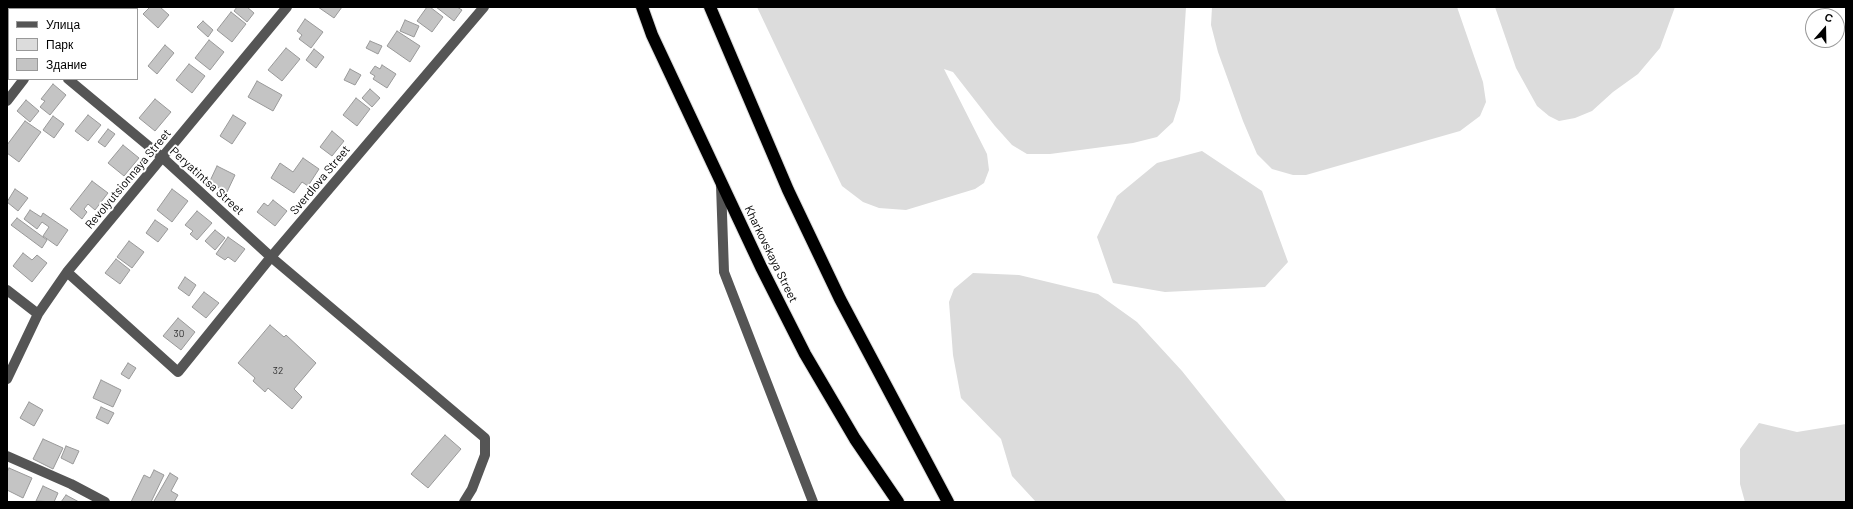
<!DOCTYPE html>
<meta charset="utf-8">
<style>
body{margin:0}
#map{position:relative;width:1853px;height:509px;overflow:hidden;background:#fff;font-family:Barlow,sans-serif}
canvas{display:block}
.frame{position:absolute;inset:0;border:8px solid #000;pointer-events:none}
.legend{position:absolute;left:8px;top:8px;width:130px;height:72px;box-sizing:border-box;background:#fff;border:1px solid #999;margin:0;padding:5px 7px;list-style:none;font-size:12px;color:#000}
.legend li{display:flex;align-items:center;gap:8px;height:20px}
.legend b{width:20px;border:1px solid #999}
.north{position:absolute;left:1805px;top:8px;width:40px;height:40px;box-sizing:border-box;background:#fff;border:1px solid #999;border-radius:50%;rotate:20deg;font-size:11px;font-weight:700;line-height:16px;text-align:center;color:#000}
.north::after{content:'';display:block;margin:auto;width:14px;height:18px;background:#000;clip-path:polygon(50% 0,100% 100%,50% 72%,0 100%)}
</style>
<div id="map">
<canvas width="1853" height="509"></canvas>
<div class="frame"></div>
<ul class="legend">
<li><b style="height:5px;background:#555"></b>Улица</li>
<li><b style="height:11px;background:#dcdcdc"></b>Парк</li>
<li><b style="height:11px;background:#c4c4c4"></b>Здание</li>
</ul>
<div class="north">С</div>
</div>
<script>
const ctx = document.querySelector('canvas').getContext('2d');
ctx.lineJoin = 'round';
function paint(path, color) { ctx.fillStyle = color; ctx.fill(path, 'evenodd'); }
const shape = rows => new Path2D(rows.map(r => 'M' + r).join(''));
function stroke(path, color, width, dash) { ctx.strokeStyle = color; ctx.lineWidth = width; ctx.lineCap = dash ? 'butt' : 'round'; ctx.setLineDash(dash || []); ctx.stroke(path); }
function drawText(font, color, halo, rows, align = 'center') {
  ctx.font = font + ' Barlow,sans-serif'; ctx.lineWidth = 4; ctx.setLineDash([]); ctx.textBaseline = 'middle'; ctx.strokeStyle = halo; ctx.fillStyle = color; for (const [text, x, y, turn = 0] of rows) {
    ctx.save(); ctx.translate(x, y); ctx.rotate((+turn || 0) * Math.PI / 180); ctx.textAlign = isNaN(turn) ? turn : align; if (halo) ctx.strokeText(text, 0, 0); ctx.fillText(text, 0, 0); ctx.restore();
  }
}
const green = shape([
 [757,7,1186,7,1180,100,1173,122,1157,137,1133,143,1050,154,1027,154,1012,145,995,126,953,72,944,69,987,154,989,170,984,183,975,189,906,210,879,208,863,202,842,186],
 [1212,7,1457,7,1483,82,1486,102,1480,116,1460,131,1306,175,1293,175,1272,169,1257,154,1243,121,1218,52,1211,25],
 [1495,7,1675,7,1660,48,1638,74,1613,92,1592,111,1575,118,1559,121,1549,116,1537,106,1516,68],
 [1202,151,1262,191,1288,262,1265,287,1165,292,1113,283,1097,237,1117,196,1157,163],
 [973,273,1019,275,1098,294,1137,322,1182,371,1287,502,1036,502,1012,476,1001,439,961,398,953,355,949,302,954,289],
 [1759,423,1797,432,1846,424,1846,502,1745,502,1740,484,1740,449]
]);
const building = shape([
 [110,7,129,7,131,9,109,9,110,7],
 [150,7,160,7,169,15,158,28,143,14,150,7],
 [237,7,247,7,254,13,247,22,234,11,237,7],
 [318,7,342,7,334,18,318,7],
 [427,7,430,7,443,17,432,32,417,21,427,7],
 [436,7,457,7,462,10,454,21,436,7],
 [231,12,246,24,232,42,217,30,231,12],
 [305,19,323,32,311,48,299,39,302,35,297,31,305,19],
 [405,20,419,26,414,37,400,31,405,20],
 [203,21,213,30,208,37,197,27,203,21],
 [397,31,420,46,410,62,387,46,397,31],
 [209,40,224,52,210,70,195,58,209,40],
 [370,41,382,46,378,54,366,48,370,41],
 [7,45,9,47,9,71,7,73,7,45],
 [165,45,174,53,157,74,148,66,165,45],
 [286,48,300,59,282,81,268,70,286,48],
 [314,49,324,57,316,68,306,60,314,49],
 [189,64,205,76,192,93,176,80,189,64],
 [382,65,396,74,387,88,373,79,375,76,370,73,375,66,380,69,382,65],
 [350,69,361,75,355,85,344,80,350,69],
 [257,81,282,95,273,111,248,97,257,81],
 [53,84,66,95,50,115,40,107,45,101,41,99,53,84],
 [370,89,380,98,372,107,362,98,370,89],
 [356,98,370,109,357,126,343,115,356,98],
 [155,99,171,112,155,131,139,118,155,99],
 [26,100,39,111,30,122,17,111,26,100],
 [88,115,101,125,88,141,75,131,88,115],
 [233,115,246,123,232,144,220,136,233,115],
 [53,116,64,124,54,138,43,130,53,116],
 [25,121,41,132,19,162,7,153,7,145,25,121],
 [108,129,115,134,105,147,98,142,108,129],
 [332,131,344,141,332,156,320,147,332,131],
 [123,145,139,158,124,176,108,163,123,145],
 [303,158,319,169,308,186,302,182,294,193,271,178,280,163,293,172,303,158],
 [217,166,235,175,227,192,209,183,217,166],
 [92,181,108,193,95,210,88,204,84,209,87,212,82,219,70,209,92,181],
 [15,189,28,198,18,211,7,202,15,189],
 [172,189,188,201,172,222,157,210,172,189],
 [273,200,287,211,275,226,257,212,264,203,268,206,273,200],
 [30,210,41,217,43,213,68,230,57,246,43,236,49,227,42,222,37,229,24,219,30,210],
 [197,211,212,223,197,240,190,234,193,231,185,225,197,211],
 [17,218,47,240,42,248,11,225,17,218],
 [155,220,168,229,158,242,146,233,155,220],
 [215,230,225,238,215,250,205,241,215,230],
 [228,237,245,249,235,262,228,257,225,260,216,254,228,237],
 [129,241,144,252,132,268,117,257,129,241],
 [23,253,32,260,37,255,47,263,32,282,13,266,23,253],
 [116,259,130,270,120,284,105,273,116,259],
 [185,277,196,285,189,296,178,288,185,277],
 [204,292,219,303,206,318,192,307,204,292],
 [178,318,195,332,181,350,163,336,178,318],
 [270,325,284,337,286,335,316,363,294,389,302,397,292,409,268,388,265,392,253,381,255,378,238,363,270,325],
 [128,363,136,368,129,379,121,374,128,363],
 [101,380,121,390,113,407,93,398,101,380],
 [29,402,43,410,34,426,20,418,29,402],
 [101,407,114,413,108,424,96,418,101,407],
 [445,435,461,449,428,488,411,474,445,435],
 [43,439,63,448,53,469,33,459,43,439],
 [66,446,79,451,73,464,61,458,66,446],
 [9,468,32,478,23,498,7,490,7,472,9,468],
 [154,470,164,475,151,502,131,502,144,475,150,478,154,470],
 [170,473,178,478,171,491,178,495,174,502,155,502,154,501,170,473],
 [43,486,58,493,54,502,36,501,43,486],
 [66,495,79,502,61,502,66,495]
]);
const minor = shape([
 [83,9,85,7],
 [7,27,9,29],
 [68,79,163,158,271,257,485,438,485,455,472,489,464,502],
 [7,101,24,79],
 [721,185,724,272,813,502],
 [67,272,178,372,271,257,484,7],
 [7,290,38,314],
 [7,379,38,314,67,272,287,7],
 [7,456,71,484,105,502]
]);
const highway = shape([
 [642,7,652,35,761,267,805,354,855,439,898,502],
 [710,7,788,190,840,299,948,502]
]);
const numberNames = [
 ["30",179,334],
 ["32",278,371]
];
const streetNames = [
 ["Revolyutsionnaya Street",128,179,-50],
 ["Sverdlova Street",320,180,-50],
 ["Peryatintsa Street",207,181,42],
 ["Kharkovskaya Street",771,254,64]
];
paint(green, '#dcdcdc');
paint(building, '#c4c4c4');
stroke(building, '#999', 1);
stroke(highway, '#dbdbdb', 14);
stroke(minor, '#555', 10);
stroke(highway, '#000', 12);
drawText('10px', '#313131', null, numberNames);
drawText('12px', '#000', '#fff', streetNames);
</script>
